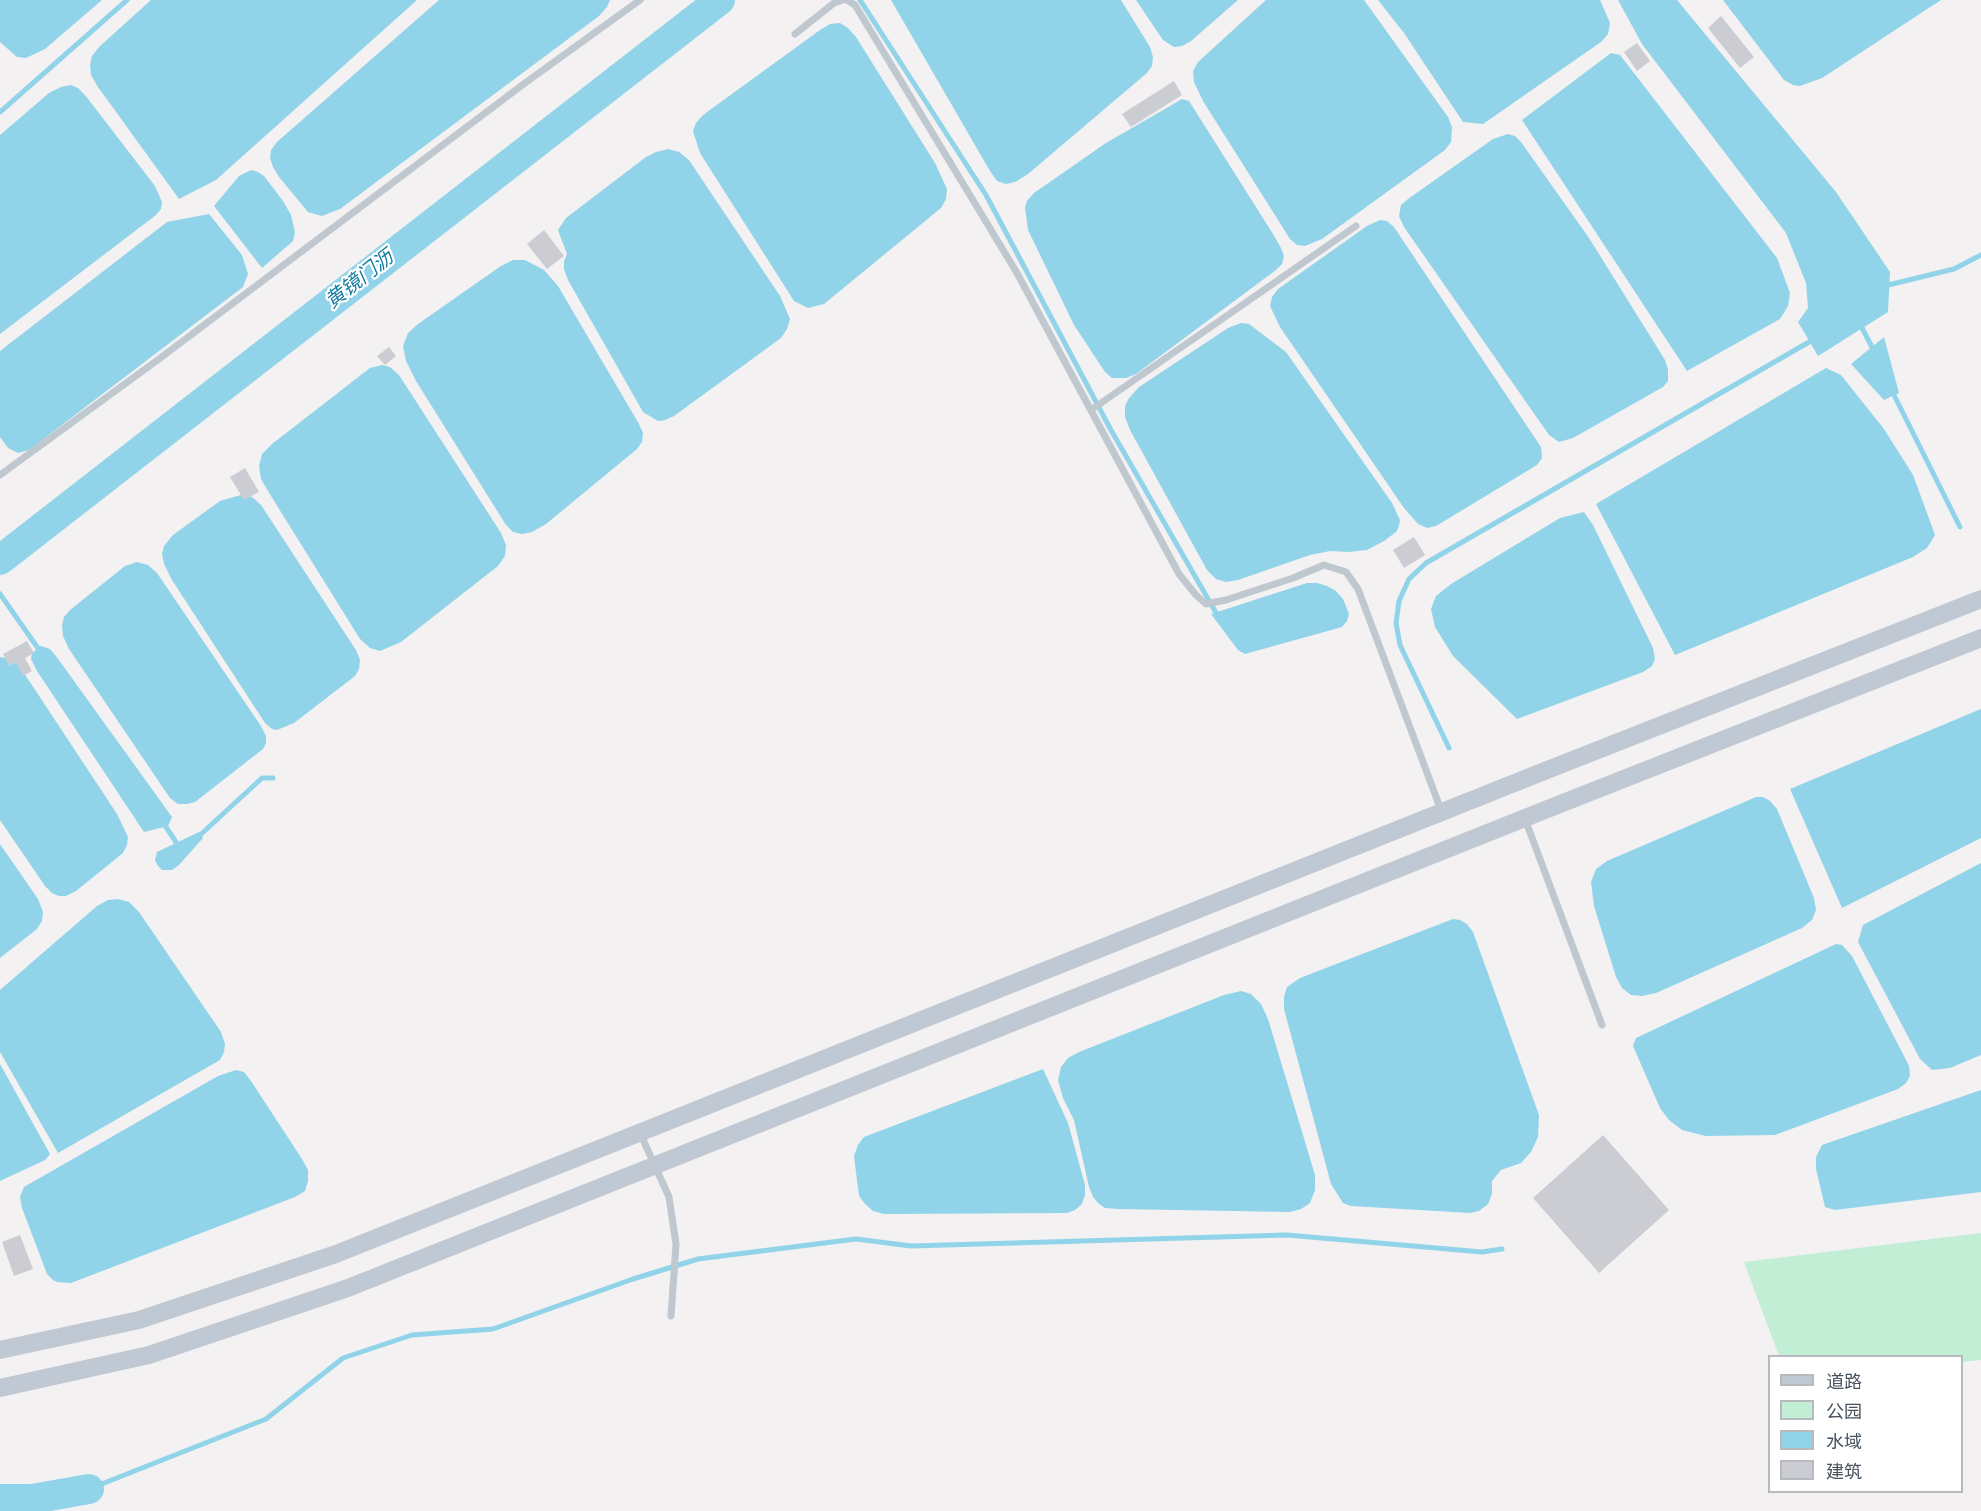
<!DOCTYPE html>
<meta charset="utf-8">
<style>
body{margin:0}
#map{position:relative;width:1981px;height:1511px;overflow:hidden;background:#f3f1f1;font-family:"Space Grotesk","Noto Sans SC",sans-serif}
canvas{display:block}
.legend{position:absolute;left:1768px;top:1355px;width:195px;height:138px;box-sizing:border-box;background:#fff;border:2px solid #b6babf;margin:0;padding:8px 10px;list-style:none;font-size:18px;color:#49535e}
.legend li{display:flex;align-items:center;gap:12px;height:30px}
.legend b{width:30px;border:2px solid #b6babf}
</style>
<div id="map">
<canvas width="1981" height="1511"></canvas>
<ul class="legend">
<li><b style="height:8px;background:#bfc8d3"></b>道路</li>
<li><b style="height:16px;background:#c2eed5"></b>公园</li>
<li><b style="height:16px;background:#91d3e9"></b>水域</li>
<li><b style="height:16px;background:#cbcdd3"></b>建筑</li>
</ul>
</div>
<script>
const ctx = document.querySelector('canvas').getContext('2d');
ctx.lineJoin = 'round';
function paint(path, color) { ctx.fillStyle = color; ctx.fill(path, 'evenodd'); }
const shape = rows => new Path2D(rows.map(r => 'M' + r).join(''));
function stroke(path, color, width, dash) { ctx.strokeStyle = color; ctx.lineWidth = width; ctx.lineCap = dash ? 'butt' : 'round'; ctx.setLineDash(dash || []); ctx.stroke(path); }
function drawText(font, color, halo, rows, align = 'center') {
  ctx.font = font + ' "Space Grotesk","Noto Sans SC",sans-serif'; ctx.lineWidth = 4.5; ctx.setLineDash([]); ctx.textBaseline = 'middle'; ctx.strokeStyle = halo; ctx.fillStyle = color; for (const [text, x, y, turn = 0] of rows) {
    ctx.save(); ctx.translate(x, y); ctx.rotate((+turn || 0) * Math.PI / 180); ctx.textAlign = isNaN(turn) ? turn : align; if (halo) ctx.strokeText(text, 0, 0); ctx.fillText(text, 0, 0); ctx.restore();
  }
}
const green = shape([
 [1981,1233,1981,1360,1962,1362,1962,1356,1779,1356,1744,1262]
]);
const water = shape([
 [0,0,102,0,45,49,26,58,17,57,0,42],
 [151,0,417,0,216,180,179,199,98,87,91,75,90,65,92,56,99,47],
 [439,0,610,0,607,7,599,16,340,209,322,216,308,212,279,177,273,167,270,158,271,150,277,142],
 [891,0,1121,0,1150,47,1153,57,1152,66,1147,73,1028,174,1015,182,1006,184,997,181,990,171],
 [1136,0,1238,0,1191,41,1182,46,1174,47,1163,40],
 [1266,0,1364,0,1448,117,1452,127,1451,142,1445,150,1322,239,1305,246,1297,245,1290,239,1203,101,1194,82,1193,71,1198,62],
 [1378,0,1600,0,1610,23,1608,34,1601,42,1483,124,1463,122,1404,33],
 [1618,0,1677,0,1836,192,1890,272,1888,312,1818,356,1798,322,1808,308,1806,283,1786,233,1642,44],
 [1723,0,1941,0,1822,78,1800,86,1793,85,1784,80],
 [840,23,848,28,856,37,935,163,947,189,946,199,941,208,824,304,808,308,794,301,700,153,693,131,696,123,703,115,820,30,830,24],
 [1611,53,1620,55,1777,258,1790,293,1788,306,1780,319,1687,371,1522,120],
 [71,85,78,88,85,95,155,186,162,202,161,209,156,215,0,334,0,135,49,93,61,87],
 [1182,99,1189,101,1273,234,1281,248,1284,256,1282,264,1276,270,1136,374,1126,378,1112,378,1105,372,1074,325,1028,230,1025,207,1027,201,1034,193,1106,143],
 [1508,134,1515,136,1521,142,1589,238,1665,360,1668,370,1668,381,1663,387,1573,438,1559,442,1549,435,1404,227,1399,216,1401,205,1408,199,1493,139],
 [668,149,679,152,689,160,780,296,790,319,787,329,781,338,674,416,665,420,658,421,643,412,568,280,564,269,564,261,567,254,558,230,566,218,646,157,656,152],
 [251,170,258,172,264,176,283,201,291,215,295,232,293,241,262,268,214,206,239,176],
 [209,214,242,255,248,274,243,287,29,450,18,453,8,448,0,437,0,351,167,222],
 [1380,220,1387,221,1394,227,1541,447,1542,458,1537,465,1436,526,1427,528,1418,524,1404,508,1280,327,1270,306,1272,297,1278,289,1367,226],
 [513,260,525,260,544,270,558,286,639,424,643,433,642,442,637,449,546,524,532,532,522,534,513,532,506,525,416,381,406,361,403,346,408,333,418,324,501,266],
 [1241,323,1249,324,1286,352,1392,503,1400,520,1399,526,1396,532,1384,541,1367,550,1349,552,1330,551,1310,555,1238,580,1226,582,1216,579,1207,570,1130,430,1125,417,1125,406,1129,398,1139,387,1228,328],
 [1884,337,1899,393,1884,400,1851,364],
 [382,365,390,367,399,375,501,533,506,545,505,556,498,566,401,642,380,651,370,648,360,639,271,496,261,479,259,466,262,454,272,444,370,368],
 [1826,368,1841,375,1884,429,1913,475,1935,535,1927,548,1913,557,1675,655,1596,504],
 [241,495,252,497,261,505,356,650,360,660,359,669,355,676,294,723,277,730,272,729,265,723,172,580,164,564,162,554,164,546,173,535,220,501],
 [1584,512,1593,525,1653,648,1655,659,1652,666,1643,672,1517,719,1453,656,1435,627,1431,609,1436,596,1451,584,1560,518],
 [137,562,148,565,157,573,261,726,266,736,266,743,263,749,195,802,187,804,178,804,170,798,69,649,63,636,62,625,64,617,70,610,125,566],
 [1307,583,1317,583,1327,586,1336,591,1343,599,1349,614,1347,621,1342,627,1245,654,1238,650,1211,614],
 [41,646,50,649,56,656,172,817,168,826,144,832,37,671,31,659,32,653],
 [0,657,9,659,18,664,117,814,128,837,127,845,123,853,76,891,66,896,59,896,52,893,45,886,0,820],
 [1981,709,1981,838,1842,908,1790,789],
 [1756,797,1763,797,1770,801,1777,809,1814,898,1816,910,1812,920,1802,928,1656,993,1642,996,1631,995,1622,988,1616,977,1594,906,1591,882,1596,869,1607,861],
 [199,832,203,838,179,865,172,870,162,870,158,866,155,860,157,852],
 [0,844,38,899,43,912,42,921,37,929,0,958],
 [1981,863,1981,1055,1950,1068,1932,1070,1920,1059,1858,942,1863,925],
 [118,899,129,902,139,912,221,1032,225,1044,224,1052,220,1060,58,1153,0,1052,0,990,97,906,108,900],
 [1453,919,1460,920,1467,924,1473,932,1539,1115,1538,1137,1531,1152,1521,1163,1501,1170,1492,1181,1492,1194,1488,1204,1479,1211,1470,1213,1351,1206,1343,1203,1331,1184,1284,1009,1284,997,1287,987,1300,978],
 [1836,944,1842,945,1852,956,1904,1056,1909,1066,1910,1076,1906,1083,1898,1089,1775,1135,1706,1136,1682,1130,1669,1120,1660,1108,1633,1046,1636,1038],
 [1241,991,1251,994,1261,1004,1268,1019,1315,1175,1315,1190,1310,1203,1301,1209,1290,1212,1118,1209,1105,1208,1098,1203,1093,1197,1089,1187,1074,1120,1063,1098,1058,1080,1061,1067,1068,1058,1079,1052,1224,995],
 [0,1064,50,1154,45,1160,0,1181],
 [1043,1069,1068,1123,1085,1185,1085,1195,1082,1204,1075,1210,1067,1213,884,1214,873,1211,865,1204,859,1196,854,1156,858,1145,864,1137],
 [236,1070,244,1072,251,1081,302,1159,308,1170,308,1181,305,1191,295,1197,71,1283,57,1282,53,1280,47,1274,22,1208,20,1197,24,1187,218,1076],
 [1981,1090,1981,1192,1835,1210,1825,1207,1816,1169,1816,1157,1822,1145]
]);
const stream = shape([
 [860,0,986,195,1111,430,1219,618],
 [0,112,127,0],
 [1884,286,1954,269,1981,255],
 [1859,322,1874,351],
 [1892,391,1960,527],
 [0,594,42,654],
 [1449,748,1400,645,1396,623,1399,601,1409,579,1426,563,1816,338],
 [162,821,180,848],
 [198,837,262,778,273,778],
 [89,1489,266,1419,343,1358,412,1335,493,1329,633,1279,698,1259,856,1239,911,1246,1287,1235,1482,1252,1502,1249]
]);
const river = shape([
 [0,560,720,0],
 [0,1499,32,1499,89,1489]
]);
const building = shape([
 [1721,16,1754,57,1740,68,1708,28],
 [1637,43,1650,61,1637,71,1624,52],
 [1174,81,1182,95,1131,127,1122,114],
 [544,230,564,256,547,269,527,244],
 [389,347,396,356,385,365,377,356],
 [245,468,259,492,244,500,230,477],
 [1414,537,1425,555,1404,568,1393,550],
 [27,641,34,653,25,658,32,671,23,676,16,662,9,666,3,654],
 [1603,1135,1669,1210,1599,1273,1533,1198],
 [20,1235,33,1269,14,1276,2,1242]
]);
const lane = shape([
 [847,0,855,5,1017,273,1179,574,1196,595,1206,604,1226,600,1293,578,1324,565,1346,572,1358,589,1441,810],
 [795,34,834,3,843,0],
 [1091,410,1356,226],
 [0,475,159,359,525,83,640,0],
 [1525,819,1602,1025],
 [640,1133,669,1197,676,1244,671,1316]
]);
const secondary = shape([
 [0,1350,139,1320,336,1254,1532,776,1981,599],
 [0,1388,149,1355,348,1288,1545,810,1981,638]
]);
const waterNames = [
 ["黄镜门沥",360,280,-38]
];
paint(green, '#c2eed5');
paint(water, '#91d3e9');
stroke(stream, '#91d3e9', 5);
stroke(river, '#91d3e9', 30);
paint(building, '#cbcdd3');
stroke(lane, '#bfc7cf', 7);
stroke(secondary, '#bfc8d3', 18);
drawText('italic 20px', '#127ca0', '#fff', waterNames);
</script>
